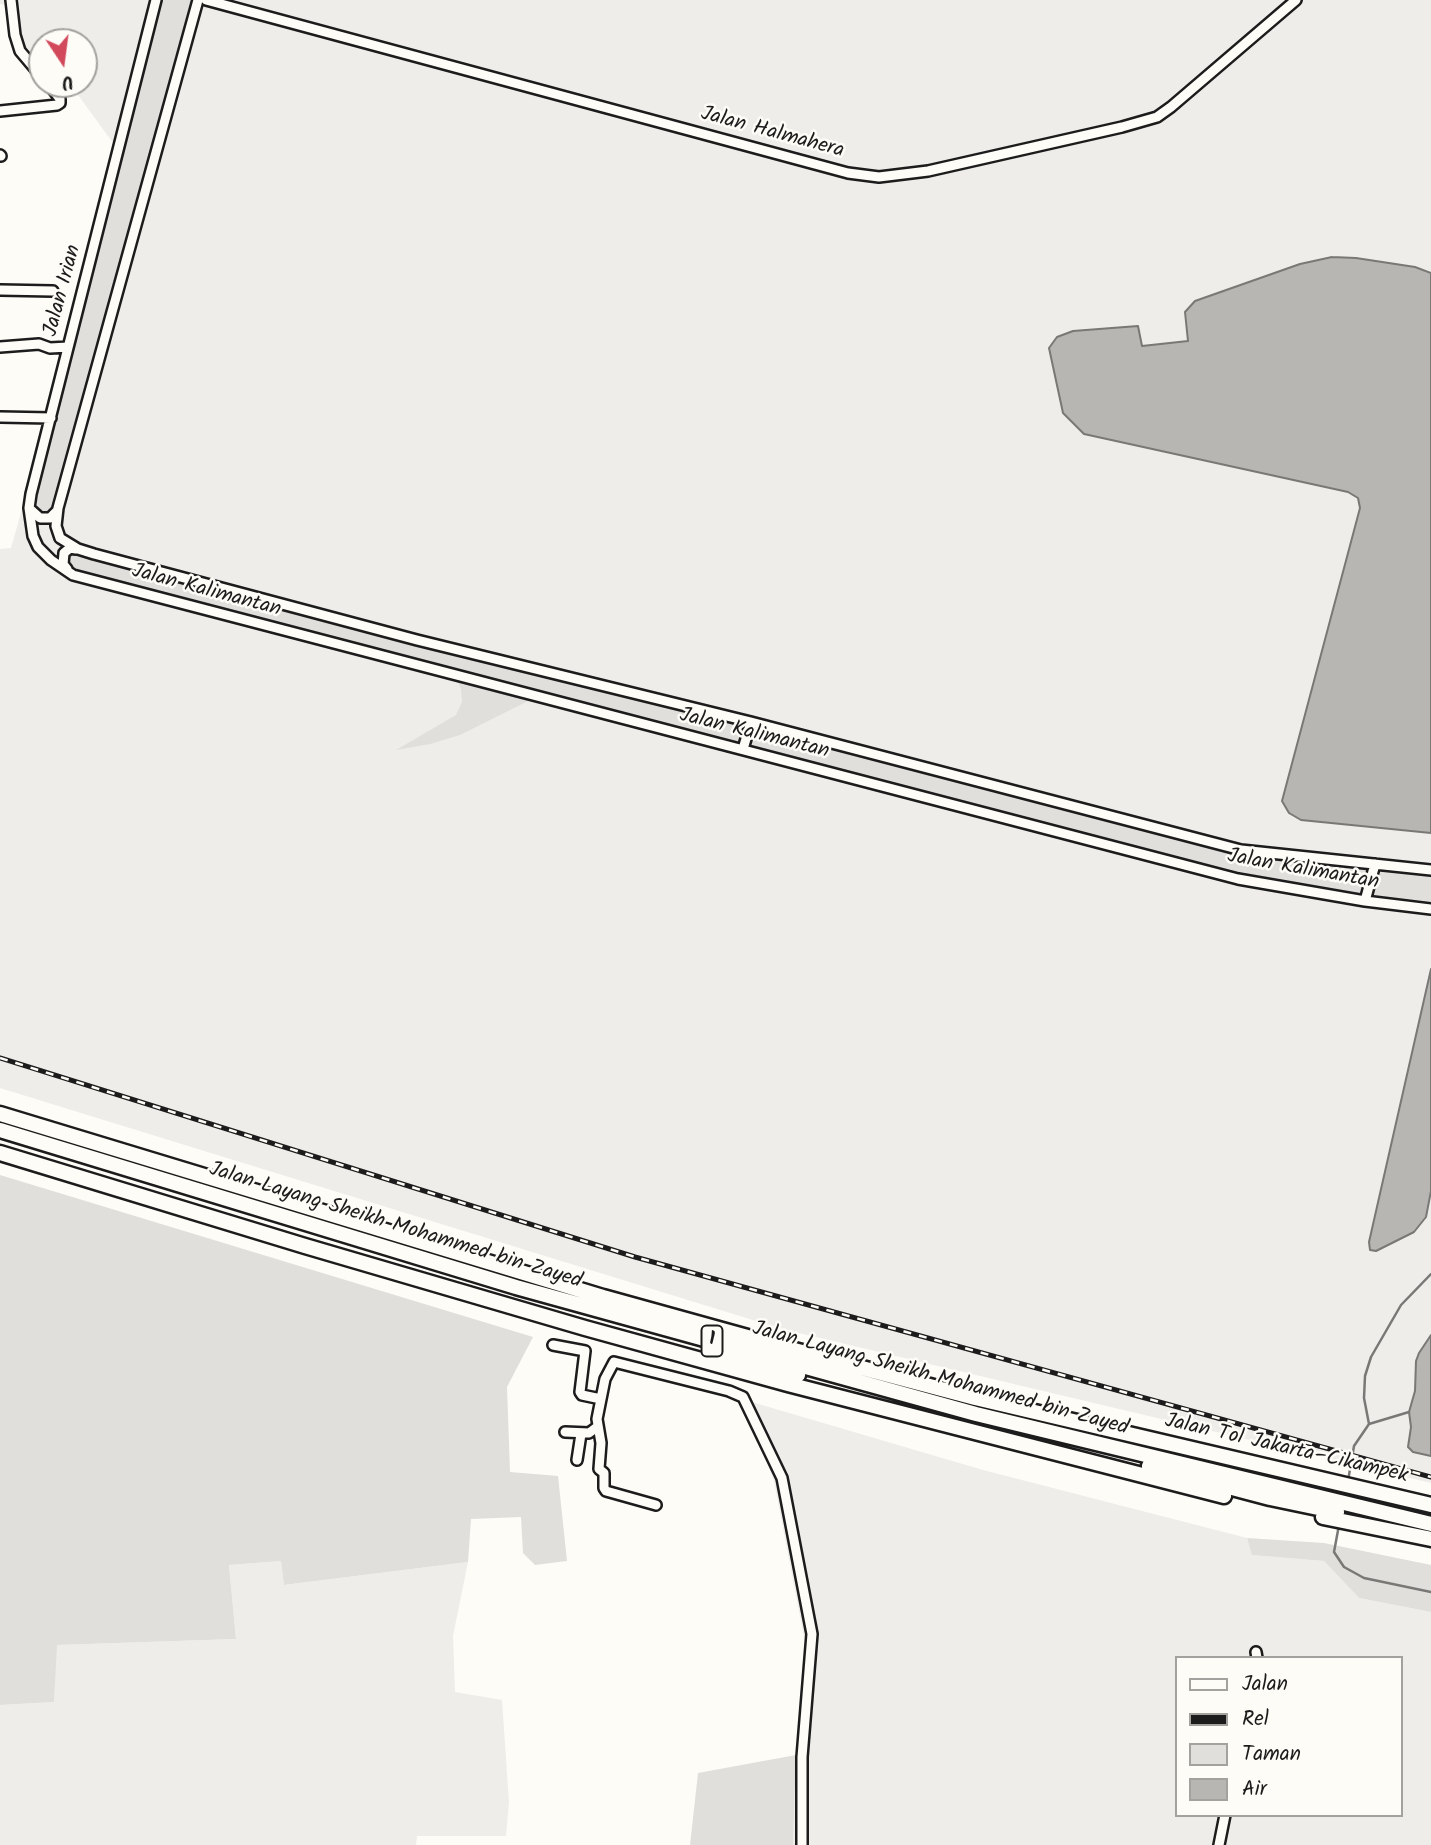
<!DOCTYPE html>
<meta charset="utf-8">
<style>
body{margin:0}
#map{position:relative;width:1431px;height:1845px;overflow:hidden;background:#fdfcf7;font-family:Kalam,sans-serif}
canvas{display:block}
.legend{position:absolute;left:1175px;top:1656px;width:228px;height:161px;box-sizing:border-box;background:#fdfcf7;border:2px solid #a3a29f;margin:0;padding:9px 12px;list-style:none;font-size:21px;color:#1c1c1c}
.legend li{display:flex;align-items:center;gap:14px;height:35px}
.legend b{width:35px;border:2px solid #a3a29f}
.north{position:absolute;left:28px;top:28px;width:70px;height:70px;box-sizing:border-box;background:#fdfcf7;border:2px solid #a3a29f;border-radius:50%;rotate:167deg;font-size:19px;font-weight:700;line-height:28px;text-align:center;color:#1c1c1c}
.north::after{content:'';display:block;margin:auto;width:24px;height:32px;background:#d1495b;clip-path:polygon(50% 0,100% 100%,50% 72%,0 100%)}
</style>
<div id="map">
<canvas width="1431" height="1845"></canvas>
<ul class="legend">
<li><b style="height:9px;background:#fdfcf7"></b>Jalan</li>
<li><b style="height:9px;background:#1c1c1c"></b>Rel</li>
<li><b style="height:19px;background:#e0dfdb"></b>Taman</li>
<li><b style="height:19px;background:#b7b6b2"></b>Air</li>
</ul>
<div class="north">U</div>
</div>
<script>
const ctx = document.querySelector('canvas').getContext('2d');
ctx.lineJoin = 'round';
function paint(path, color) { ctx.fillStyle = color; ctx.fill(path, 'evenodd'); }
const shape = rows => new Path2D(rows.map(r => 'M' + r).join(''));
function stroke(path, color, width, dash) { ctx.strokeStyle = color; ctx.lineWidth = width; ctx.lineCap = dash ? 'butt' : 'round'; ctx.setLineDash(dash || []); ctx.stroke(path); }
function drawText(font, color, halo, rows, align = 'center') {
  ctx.font = font + ' Kalam,sans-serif'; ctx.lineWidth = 5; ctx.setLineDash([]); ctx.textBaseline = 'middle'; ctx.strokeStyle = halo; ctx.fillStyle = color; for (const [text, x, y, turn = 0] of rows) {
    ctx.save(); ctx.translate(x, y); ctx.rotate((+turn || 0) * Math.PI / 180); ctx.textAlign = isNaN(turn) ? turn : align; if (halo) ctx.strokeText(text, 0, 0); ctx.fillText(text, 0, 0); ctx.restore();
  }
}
const built = shape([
 [0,0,1431,0,1431,1483,782,1329,0,1088,0,549,11,548,68,347,119,151,70,84,84,84,84,42,42,42,42,68,22,62,12,6,0,4],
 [745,1400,983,1470,1247,1538,1253,1555,1324,1561,1359,1598,1431,1612,1431,1845,793,1845,796,1755,808,1658,774,1481],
 [1177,1658,1401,1658,1401,1815,1177,1815],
 [281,1561,284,1585,468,1562,453,1636,455,1692,502,1700,509,1803,506,1836,417,1836,416,1845,0,1845,0,1705,54,1702,56,1645,236,1639,229,1565]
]);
const green = shape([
 [156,0,198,0,56,514,33,514,31,494],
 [66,550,1241,850,1431,870,1431,909,1238,879,536,697,460,735,430,744,396,750,456,715,462,702,461,689,455,675,73,575,62,561],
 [0,1175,533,1337,507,1387,510,1472,558,1476,567,1561,535,1565,523,1553,521,1517,471,1519,468,1562,284,1585,281,1561,229,1565,236,1639,57,1645,54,1702,0,1705],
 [1247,1538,1324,1543,1431,1565,1431,1612,1359,1598,1324,1561,1252,1555],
 [796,1755,793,1845,690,1845,698,1773]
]);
const water = shape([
 [1332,257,1356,258,1415,267,1431,273,1431,833,1301,820,1289,813,1282,801,1360,508,1358,498,1348,492,1084,434,1063,413,1049,348,1057,337,1073,331,1138,326,1142,346,1188,341,1185,312,1195,301,1300,264,1332,257],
 [1431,969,1431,1191,1426,1217,1414,1232,1376,1251,1370,1250,1369,1242,1431,969],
 [1431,1335,1431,1456,1413,1452,1408,1447,1411,1427,1409,1412,1415,1391,1416,1361,1419,1353,1431,1335]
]);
const stream = shape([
 [1369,1424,1409,1412],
 [1348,1481,1354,1446,1369,1424,1364,1398,1365,1376,1371,1357,1401,1305,1431,1274],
 [1339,1525,1334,1552,1344,1567,1364,1578,1431,1592]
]);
const minor = shape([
 [11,0,15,35,20,51,42,77],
 [156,0,31,494,29,508,33,536,38,547,51,560,73,575,1238,879,1365,901,1431,909],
 [198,0,58,508,56,526,60,538,78,549,94,554,417,640,751,722,1241,850,1431,870],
 [206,0,848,173,879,177,928,171,1122,127,1157,117,1171,107,1296,0],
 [0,111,57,105,60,103,60,99,49,84],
 [0,155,1,156],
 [0,290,53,291],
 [0,347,39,344,50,348,68,347],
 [0,417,51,418],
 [30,509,40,518,50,518,57,511],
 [67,569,63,564,64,553,70,548,76,549],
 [743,749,751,722],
 [1365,901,1375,864],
 [553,1345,585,1351,580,1392,582,1395,601,1399],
 [565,1432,589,1433,597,1427],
 [577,1460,581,1434],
 [656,1505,606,1491,604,1488,604,1473,599,1469,601,1443,597,1419,605,1379,614,1362,729,1391,743,1397,782,1478,812,1634,802,1757,802,1845],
 [1256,1652,1257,1658],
 [1219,1845,1225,1815]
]);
const highway = shape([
 [0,1114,603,1297,798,1351,975,1398,1431,1505],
 [0,1130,516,1287,976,1414,1431,1524],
 [0,1153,305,1246,585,1328,788,1384,1224,1496],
 [716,1352,798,1375],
 [1149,1466,1270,1498,1337,1512],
 [1323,1517,1431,1539]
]);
const rail = shape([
 [0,1058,635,1257,1431,1477]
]);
const shields = [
 [712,1341,21]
];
const shieldNames = [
 ["1",712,1341]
];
const streetNames = [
 ["Jalan Halmahera",772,134,15],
 ["Jalan Irian",64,291,-75],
 ["Jalan Kalimantan",206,592,15],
 ["Jalan Kalimantan",754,735,14],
 ["Jalan Kalimantan",1303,871,10],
 ["Jalan Layang Sheikh Mohammed bin Zayed",395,1227,17],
 ["Jalan Layang Sheikh Mohammed bin Zayed",940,1380,15],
 ["Jalan Tol Jakarta–Cikampek",1286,1450,13]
];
paint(built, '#eeede9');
paint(green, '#e0dfdb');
paint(water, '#b7b6b2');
stroke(water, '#797876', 2);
stroke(stream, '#797876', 2.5);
stroke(minor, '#1c1c1c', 14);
stroke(highway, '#1c1c1c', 19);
stroke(minor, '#fdfcf7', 9);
stroke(highway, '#fdfcf7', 14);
stroke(rail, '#1c1c1c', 5);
stroke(rail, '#fdfcf7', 2.5, [8]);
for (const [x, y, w] of shields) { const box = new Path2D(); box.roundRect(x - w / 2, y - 15.5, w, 31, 5); ctx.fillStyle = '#fdfcf7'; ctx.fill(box); stroke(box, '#1c1c1c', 2); }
drawText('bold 19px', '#1c1c1c', null, shieldNames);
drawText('21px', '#1c1c1c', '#fdfcf7', streetNames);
</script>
